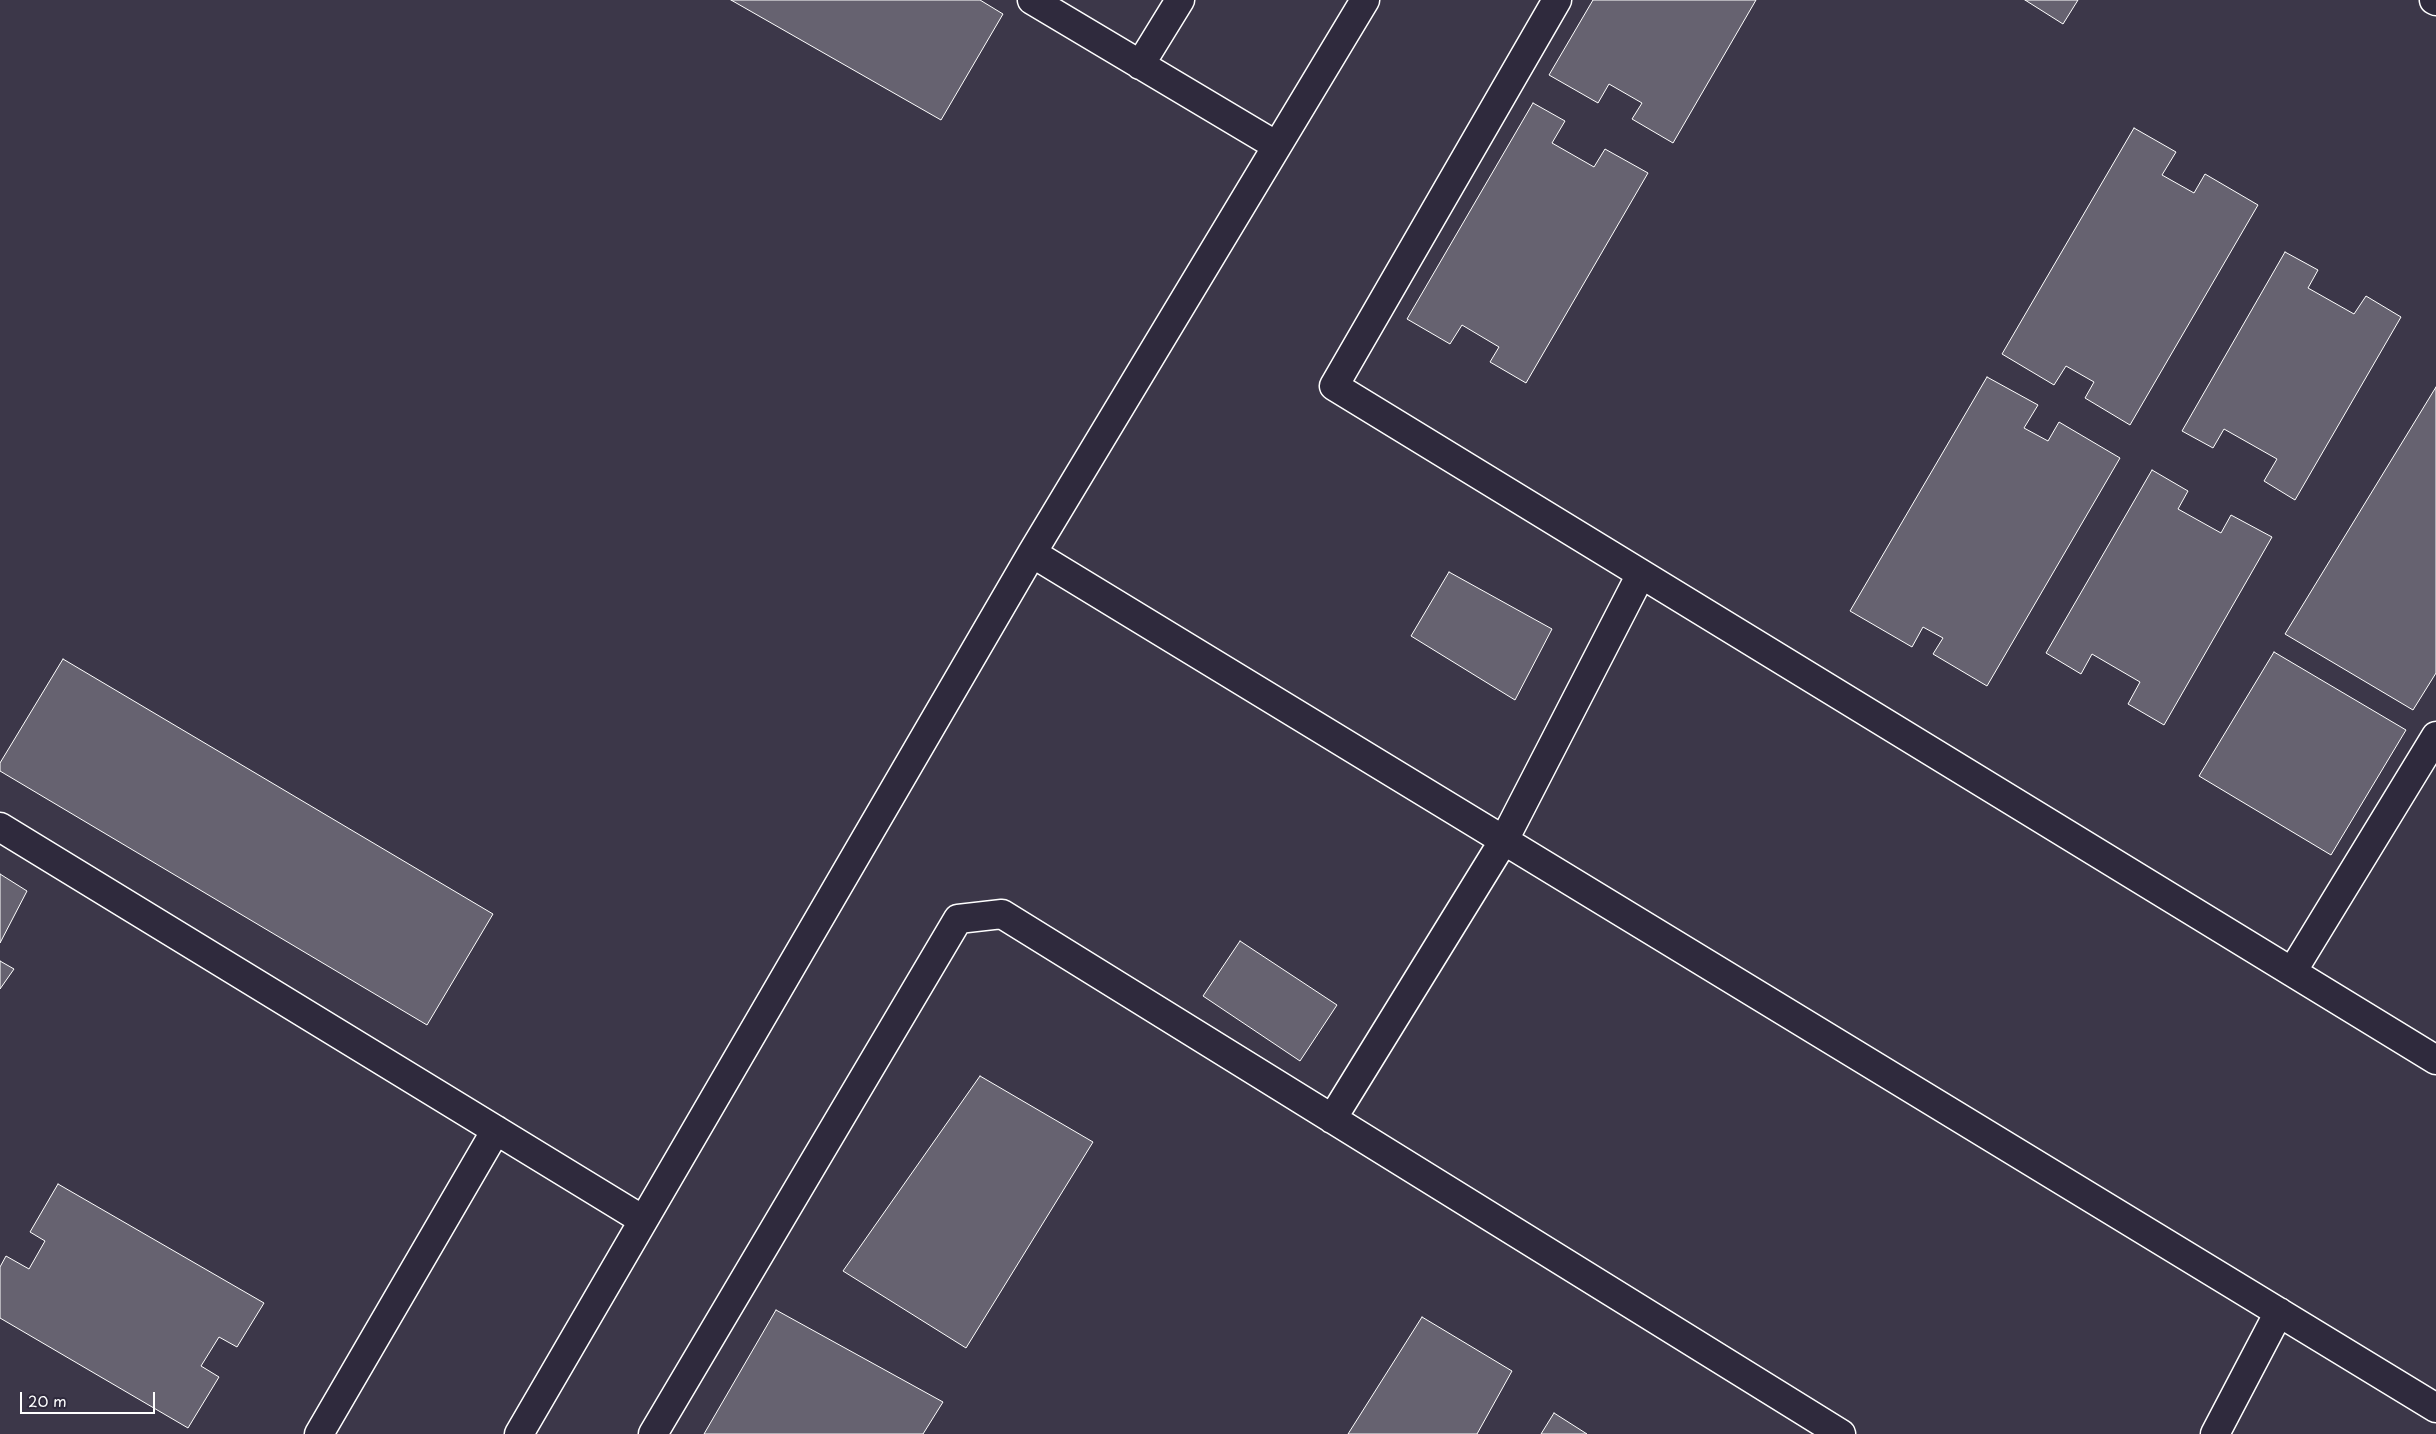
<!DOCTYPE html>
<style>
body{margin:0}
#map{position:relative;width:2436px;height:1434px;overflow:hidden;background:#3c3749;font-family:"Playpen Sans",sans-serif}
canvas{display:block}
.scale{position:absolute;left:20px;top:1392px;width:135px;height:22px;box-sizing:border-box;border:2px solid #fff;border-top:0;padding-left:6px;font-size:15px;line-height:18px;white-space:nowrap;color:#fff;-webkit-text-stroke:4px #2f2a3d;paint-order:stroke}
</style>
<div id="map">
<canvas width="2436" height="1434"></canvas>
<div class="scale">20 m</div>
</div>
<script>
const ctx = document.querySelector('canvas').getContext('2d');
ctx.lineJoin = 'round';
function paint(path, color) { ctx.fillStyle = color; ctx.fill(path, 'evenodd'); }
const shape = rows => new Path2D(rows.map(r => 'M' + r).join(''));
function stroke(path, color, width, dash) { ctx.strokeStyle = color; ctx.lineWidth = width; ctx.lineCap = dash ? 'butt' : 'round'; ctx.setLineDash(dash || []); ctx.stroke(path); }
const building = shape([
 [731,0,980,0,1003,14,941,120,731,0],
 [1593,0,1756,0,1673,143,1632,119,1642,103,1609,84,1598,103,1549,75,1593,0],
 [2025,0,2078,0,2063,24,2025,0],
 [1533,103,1565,121,1552,143,1594,167,1605,149,1648,173,1526,383,1490,362,1499,347,1462,325,1450,344,1407,319,1533,103],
 [2134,128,2176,152,2162,175,2194,193,2205,174,2258,205,2130,425,2085,398,2094,382,2066,366,2054,385,2002,354,2134,128],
 [2285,252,2318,270,2308,288,2354,314,2366,296,2401,317,2295,500,2264,481,2277,459,2224,429,2213,448,2182,431,2285,252],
 [1987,377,2038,405,2024,428,2048,441,2059,422,2120,458,1987,686,1933,654,1943,638,1923,627,1912,647,1850,611,1987,377],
 [2436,387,2436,673,2413,710,2285,634,2436,387],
 [2152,470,2188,491,2178,509,2221,533,2231,515,2272,537,2164,725,2128,704,2140,682,2092,654,2081,674,2046,653,2152,470],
 [1449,572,1552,629,1515,700,1411,636,1449,572],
 [2274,652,2406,730,2331,855,2199,776,2274,652],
 [63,659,493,914,427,1025,0,771,0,763,63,659],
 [0,874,27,891,0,943,0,874],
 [1240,941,1337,1005,1300,1061,1203,996,1240,941],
 [0,961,14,969,0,989,0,961],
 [980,1076,1093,1142,966,1348,843,1271,980,1076],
 [58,1184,264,1303,237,1347,219,1337,201,1366,219,1377,188,1428,0,1318,0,1267,6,1256,29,1269,45,1241,30,1232,58,1184],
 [776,1310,943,1402,923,1434,704,1434,776,1310],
 [1422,1317,1512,1371,1477,1434,1348,1434,1422,1317],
 [1554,1413,1587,1434,1541,1434,1554,1413]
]);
const minor = shape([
 [1032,0,1277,146],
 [1557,0,1334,386,2436,1060],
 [2434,0,2436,1],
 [1140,65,1180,0],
 [1032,553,2436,1408],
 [0,827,643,1220],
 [2292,972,2436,736],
 [1332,1119,1504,840,1641,574],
 [319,1434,496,1130],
 [519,1434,1032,553,1365,0],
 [653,1434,958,919,1002,914,1841,1434],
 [2215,1434,2279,1312]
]);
paint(building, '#666270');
stroke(building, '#fff', 1);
stroke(minor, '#fff', 31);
stroke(minor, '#2f2a3d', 28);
</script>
